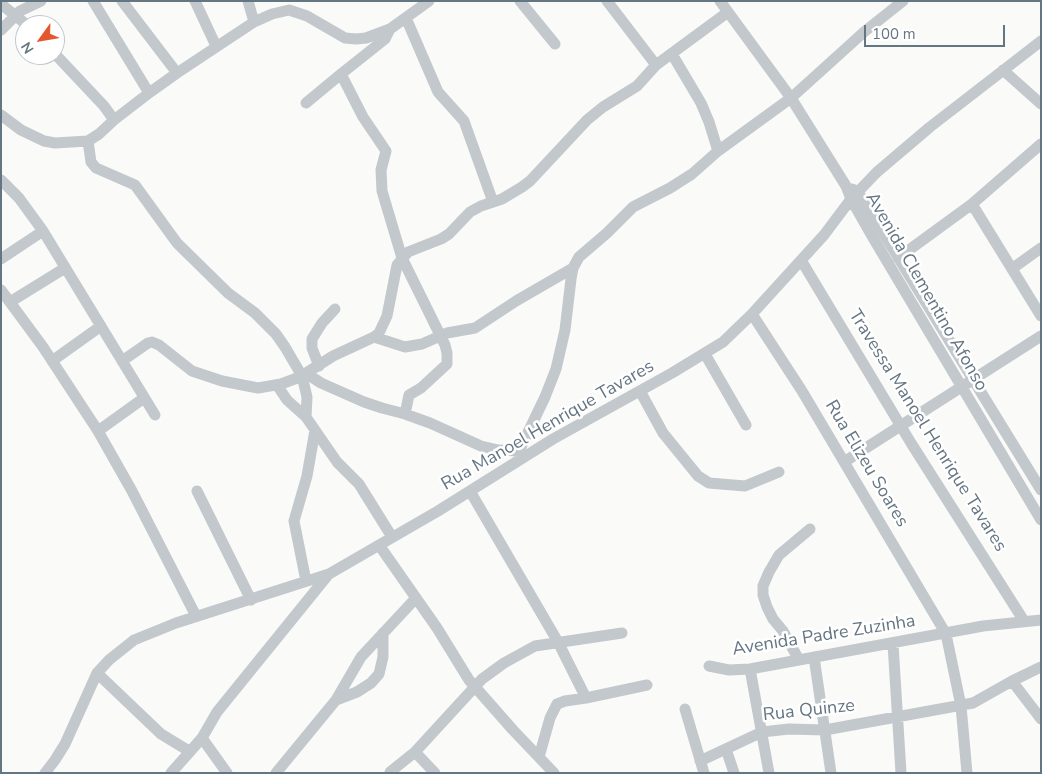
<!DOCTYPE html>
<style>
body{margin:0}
#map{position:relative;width:1042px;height:774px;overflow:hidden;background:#fafaf8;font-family:"Nunito Sans",sans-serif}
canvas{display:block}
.frame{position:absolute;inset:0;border:2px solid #657683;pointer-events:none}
.north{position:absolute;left:15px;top:15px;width:50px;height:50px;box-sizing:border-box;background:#fff;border:1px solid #c1c8cd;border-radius:50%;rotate:238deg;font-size:14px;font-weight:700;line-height:20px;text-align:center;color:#657683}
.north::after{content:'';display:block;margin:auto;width:18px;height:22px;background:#e4572e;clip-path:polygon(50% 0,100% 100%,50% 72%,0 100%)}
.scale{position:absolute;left:864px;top:25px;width:141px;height:22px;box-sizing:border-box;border:2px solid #657683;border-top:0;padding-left:6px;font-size:15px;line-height:18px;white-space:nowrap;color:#657683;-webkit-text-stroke:4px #fff;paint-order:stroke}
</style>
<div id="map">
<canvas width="1042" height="774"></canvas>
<div class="frame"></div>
<div class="north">N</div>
<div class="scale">100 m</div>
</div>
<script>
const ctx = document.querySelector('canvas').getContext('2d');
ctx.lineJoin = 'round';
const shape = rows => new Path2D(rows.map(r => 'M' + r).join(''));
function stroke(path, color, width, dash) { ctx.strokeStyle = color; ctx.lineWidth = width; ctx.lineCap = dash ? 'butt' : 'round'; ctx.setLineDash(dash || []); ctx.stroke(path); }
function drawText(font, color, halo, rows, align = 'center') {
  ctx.font = font + ' "Nunito Sans",sans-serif'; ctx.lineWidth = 5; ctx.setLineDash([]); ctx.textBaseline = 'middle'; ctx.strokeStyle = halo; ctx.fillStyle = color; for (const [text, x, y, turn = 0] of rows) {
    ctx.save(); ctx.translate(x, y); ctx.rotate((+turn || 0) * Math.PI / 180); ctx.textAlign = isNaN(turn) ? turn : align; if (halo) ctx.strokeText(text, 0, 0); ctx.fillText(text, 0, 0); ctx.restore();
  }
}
const minor = shape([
 [93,1,149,93],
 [122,1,177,73],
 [195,1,216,46],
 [248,1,254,22],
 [520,1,555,44],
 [607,1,656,65],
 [720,1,791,98,846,186,851,199,872,236,1041,520],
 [1,4,27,25],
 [406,18,438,92,464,121,493,202],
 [390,29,385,39,341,74,363,117,386,151,381,170,382,191,402,258,445,345,447,353,447,364,421,388,409,395,405,414],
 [1,30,20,11,41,1],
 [55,54,104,106,114,120],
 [672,54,701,103,709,122,718,151],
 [1003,70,1041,104],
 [306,103,341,74],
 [1,115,21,130,44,141,55,143,88,141,99,134,114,120,149,93,177,73,254,22,272,14,289,10,307,16,345,38,356,39,366,38,390,29,429,1],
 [88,141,91,162,96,168,135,185,177,243,228,293,255,313,276,334,285,347,302,376,307,397,306,417],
 [1,180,19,198,43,231,155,415],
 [852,189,858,192,1041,490],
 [972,204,1041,316],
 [898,258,972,204,1041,144],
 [1,259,43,231],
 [801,260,911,443,1024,621],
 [1013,268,1041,248],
 [1,290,43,347,98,431,132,491,196,616],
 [10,302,65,268],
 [752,314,802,391,946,634,961,706,967,773],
 [374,337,405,347,422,344,447,333,475,328,516,301,573,268],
 [705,354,746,425],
 [52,361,101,326],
 [122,361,148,343,152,342,159,345,192,371,222,381,258,388,281,384,300,377,333,356,374,337,379,333,387,316,397,265,408,252,441,239,449,234,470,212,481,206,502,199,522,187,530,181,587,120,603,107,637,86,656,65,728,12],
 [319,366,312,348,312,339,322,323,335,309],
 [307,374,321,383,364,402,382,408,405,414,430,423,481,446,498,450,519,451,522,455],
 [277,385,287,400,306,417,337,462,359,484,392,537],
 [640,391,663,433,698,476,709,483,745,486,779,472],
 [98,431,144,398],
 [519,451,545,397,556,369,565,330,571,279,573,268,579,257,607,233,633,207,670,188,692,174,718,151,791,98,864,32,903,1],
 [844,462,1041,336],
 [197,491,251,600],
 [470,491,558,642,586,698],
 [379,545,437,628,469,680,513,730,554,773],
 [306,581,294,521,307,476,315,430],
 [893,644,901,773],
 [814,657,831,773],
 [799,660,783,631,773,619,767,607,763,595,763,586,769,572,779,555,810,529],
 [709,666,729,670,750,669,983,626,1041,620],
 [750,669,769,773],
 [97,673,161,734,189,751],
 [1012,681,1041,719],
 [336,700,357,692,371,683,379,674,383,657,383,633],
 [685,709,704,773],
 [202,738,227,773],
 [726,749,734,773],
 [415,752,435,773],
 [539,757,550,718,557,704,565,701,586,698,647,685],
 [700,761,762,732,789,729,825,730,973,703,1012,681,1041,667],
 [390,772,415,752,482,679,504,663,535,646,622,633],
 [45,773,55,760,65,744,97,673,109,660,134,640,176,623,329,574,438,511,553,439,672,373,723,342,752,314,824,235,851,199,877,172,930,127,1041,41],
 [171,773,202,738,217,712,328,575],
 [276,773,336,700,361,657,416,598]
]);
const streetNames = [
 ["Avenida Clementino Afonso",926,292,60],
 ["Rua Manoel Henrique Tavares",548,426,-30],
 ["Travessa Manoel Henrique Tavares",927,431,58],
 ["Rua Elizeu Soares",866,464,59],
 ["Avenida Padre Zuzinha",824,636,-9],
 ["Rua Quinze",809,711,-6]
];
stroke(minor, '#c3c8cc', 11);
drawText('18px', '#657683', '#fff', streetNames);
</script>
